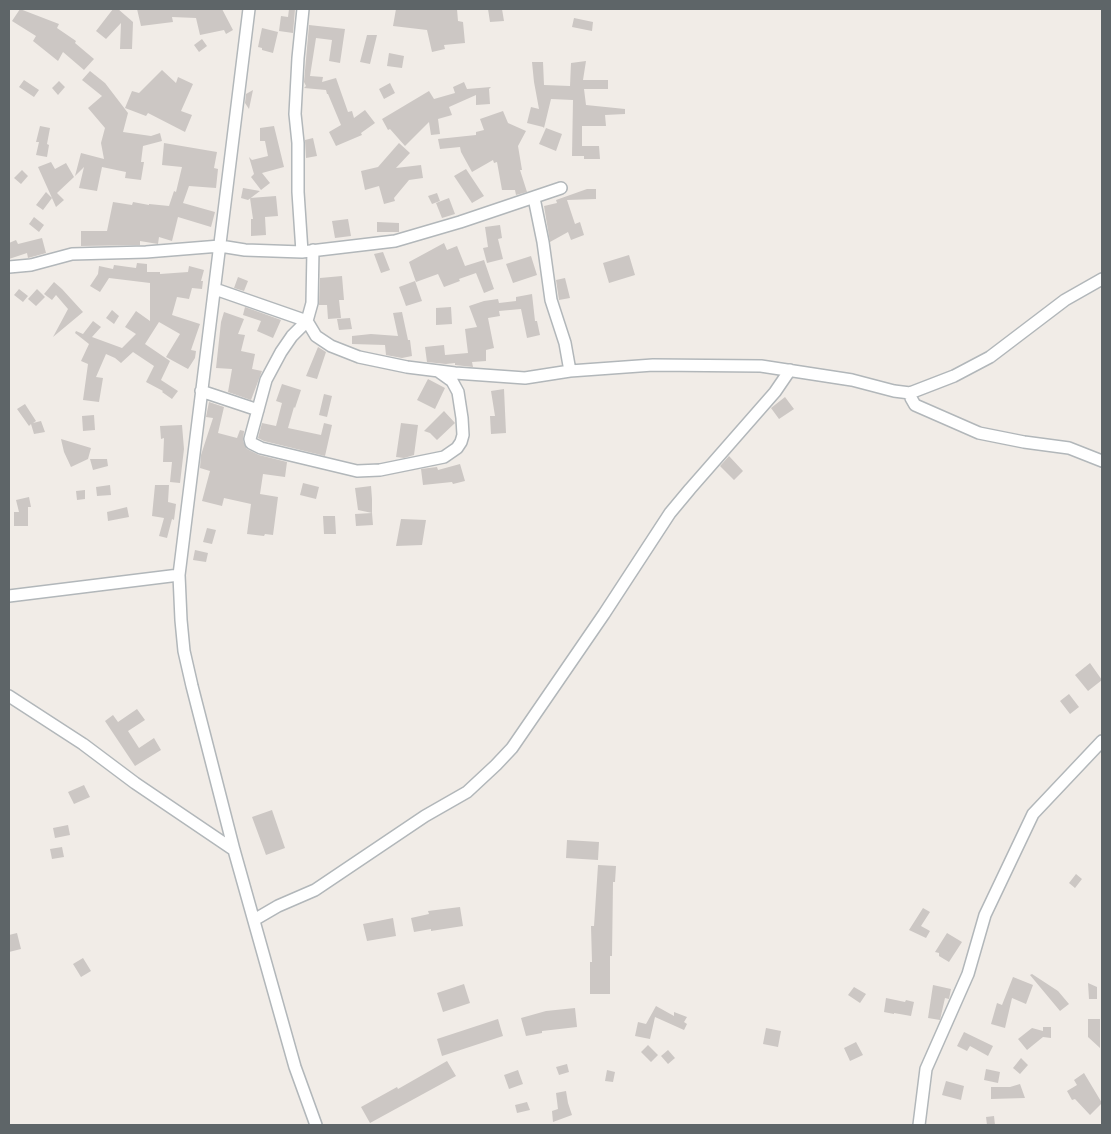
<!DOCTYPE html>
<style>
body{margin:0}
#map{position:relative;width:1111px;height:1134px;overflow:hidden;background:#f1ece7;font-family:Karla,sans-serif}
canvas{display:block}
.frame{position:absolute;inset:0;border:10px solid #5e6568;pointer-events:none}
</style>
<div id="map">
<canvas width="1111" height="1134"></canvas>
<div class="frame"></div>
</div>
<script>
const ctx = document.querySelector('canvas').getContext('2d');
ctx.lineJoin = 'round';
function paint(path, color) { ctx.fillStyle = color; ctx.fill(path, 'evenodd'); }
const shape = rows => new Path2D(rows.map(r => 'M' + r).join(''));
function stroke(path, color, width, dash) { ctx.strokeStyle = color; ctx.lineWidth = width; ctx.lineCap = dash ? 'butt' : 'round'; ctx.setLineDash(dash || []); ctx.stroke(path); }
const building = shape([
 [20,9,59,24,57,28,76,41,75,43,94,59,84,70,63,52,58,61,33,41,36,36,12,21],
 [113,9,118,9,133,22,132,49,120,49,121,23,106,39,96,31],
 [137,9,222,9,233,30,226,34,224,30,200,35,196,18,172,17,173,22,141,26],
 [289,9,295,9,293,33,279,31,281,16,288,17],
 [396,9,457,9,458,21,463,22,465,43,444,45,445,49,432,52,427,30,393,26],
 [488,9,502,9,504,21,490,22],
 [574,18,593,22,592,31,572,27],
 [309,25,345,29,340,63,329,61,332,40,316,38,310,76,323,77,322,82,336,78,348,112,352,111,354,118,365,110,375,123,361,133,362,135,336,146,329,132,341,125,328,94,327,94,326,90,304,88,306,86,304,82],
 [262,28,278,32,273,53,262,50,262,48,258,47],
 [367,35,377,35,370,64,360,62],
 [202,39,207,46,199,52,194,45],
 [389,53,404,56,402,68,387,66],
 [586,61,583,80,608,80,608,89,584,89,586,105,625,109,625,114,605,115,606,126,582,126,582,146,599,146,600,159,584,159,584,156,572,156,573,100,551,99,544,128,543,127,527,123,531,107,539,109,534,82,532,62,543,62,544,85,570,86,571,63],
 [162,70,176,83,178,77,193,84,181,111,192,115,185,132,148,113,146,116,125,108,132,91,139,93],
 [90,71,105,83,128,113,123,132,151,136,160,133,162,141,143,146,141,162,144,162,141,180,125,178,126,172,102,167,97,191,79,188,84,167,75,176,81,153,104,159,101,143,105,128,88,108,102,96,82,80],
 [24,80,39,90,34,97,19,87],
 [59,81,65,87,58,95,52,88],
 [464,82,467,89,491,87,489,89,490,104,476,105,476,95,449,107,452,115,438,119,440,134,431,135,429,122,405,146,390,129,388,130,382,119,429,91,434,99,455,93,453,87],
 [390,83,395,93,384,99,379,89],
 [253,90,249,109,245,103,246,94],
 [503,111,508,123,526,131,518,146,522,170,520,170,527,192,516,195,515,190,502,190,497,162,494,163,493,160,472,172,461,152,460,147,440,149,438,139,476,135,476,132,484,130,480,119],
 [40,126,50,128,47,144,49,145,47,157,36,155,39,142,36,142],
 [274,126,284,167,262,173,270,183,261,190,251,177,254,174,249,157,252,160,268,156,265,141,260,141,260,128],
 [546,128,562,134,556,151,539,144],
 [313,138,317,156,306,158,305,140],
 [164,143,217,152,214,168,218,169,216,188,189,186,183,203,215,212,211,227,178,217,172,241,159,237,158,244,140,241,140,245,81,246,81,231,107,231,113,202,132,205,133,202,149,205,149,204,169,206,174,191,176,192,182,167,162,165],
 [399,143,410,153,396,168,421,165,423,178,409,180,394,198,395,201,384,204,379,186,365,190,361,171,378,167],
 [51,162,55,169,66,163,74,177,57,193,64,200,56,207,52,198,43,210,36,205,46,192,52,198,38,167],
 [466,169,484,196,472,203,454,176],
 [22,170,28,176,21,184,14,178],
 [243,188,260,191,248,200,241,198],
 [587,189,596,189,596,199,567,200,575,224,580,222,584,235,571,240,568,232,550,242,544,206,557,203,556,200],
 [437,193,440,201,432,204,428,196],
 [276,196,278,216,265,217,266,235,251,236,251,219,253,219,250,198],
 [449,198,455,214,442,218,436,203],
 [34,217,44,225,39,232,29,224],
 [348,219,351,236,335,238,332,221],
 [377,222,399,223,399,232,377,232],
 [500,225,502,238,498,239,503,259,487,263,483,248,488,247,485,227],
 [42,238,46,253,28,258,27,253,9,259,9,243,16,240,18,244],
 [444,243,447,250,457,246,465,266,484,260,494,289,484,293,476,273,459,279,460,281,444,287,438,274,416,282,409,262],
 [383,252,390,270,381,273,374,254],
 [629,255,635,275,609,283,603,263],
 [531,256,537,275,513,283,506,264],
 [137,263,147,264,147,272,160,272,160,274,188,272,189,266,204,270,201,281,203,281,202,289,192,288,189,299,177,297,172,315,200,324,191,350,196,351,195,358,188,369,166,357,180,334,159,322,145,344,170,361,161,380,178,391,172,399,162,392,163,391,146,382,154,366,133,352,121,363,115,358,106,354,96,377,103,378,99,402,83,400,88,364,81,361,89,344,75,333,76,331,83,334,93,321,101,327,92,337,122,348,136,334,125,327,136,311,150,321,150,283,109,278,100,292,90,286,98,274,99,266,113,269,114,265,136,268],
 [342,276,344,300,339,300,341,318,328,319,327,305,319,305,320,278],
 [238,277,248,281,244,291,234,288],
 [565,278,570,298,559,300,556,280],
 [415,281,422,301,406,306,399,287],
 [54,282,62,289,83,312,53,337,68,309,56,295,52,300,44,294],
 [19,289,28,296,23,302,14,295],
 [37,289,45,297,36,306,28,299],
 [532,294,535,321,537,321,540,335,527,338,521,309,499,311,500,316,488,318,494,348,486,350,486,361,472,362,473,367,455,365,455,363,446,364,427,362,425,347,444,345,445,355,468,353,465,329,477,327,469,306,484,301,498,299,499,303,516,301,516,297],
 [245,307,281,320,273,338,257,331,261,321,243,315],
 [451,307,452,324,436,325,436,308],
 [112,310,119,316,114,324,106,318],
 [224,312,244,319,238,334,245,335,241,351,255,354,252,369,262,371,251,400,228,392,232,369,216,368,221,322],
 [402,312,408,340,410,340,412,356,402,358,386,355,385,345,352,344,352,336,371,334,398,336,393,313],
 [350,318,352,329,339,330,337,319],
 [318,347,326,352,317,379,306,376],
 [428,379,445,388,435,409,417,400],
 [282,384,301,390,295,408,294,407,288,428,321,435,324,423,332,425,325,456,264,441,258,438,262,423,276,426,282,403,276,401],
 [504,389,506,433,491,434,490,416,495,416,491,391],
 [324,394,332,396,327,417,319,415],
 [785,397,794,409,779,419,771,408],
 [209,402,224,407,218,433,237,438,240,430,244,431,243,441,247,449,259,455,287,462,285,477,263,474,260,494,278,497,273,535,265,534,264,536,247,534,251,504,224,498,222,506,202,501,210,471,200,468,201,455,213,418,206,417],
 [25,404,36,421,33,423,41,421,45,432,34,434,31,424,29,426,17,409],
 [444,411,455,423,437,440,430,433,424,431],
 [94,415,95,430,83,431,82,416],
 [401,423,418,425,414,455,404,458,396,457],
 [182,425,184,449,180,483,170,482,172,462,163,462,164,438,161,439,160,426],
 [61,439,91,448,88,459,71,467,64,452],
 [729,456,743,471,734,480,720,466],
 [90,459,107,459,108,466,93,470],
 [460,464,465,481,453,484,452,482,423,485,421,469,437,467,438,470],
 [303,483,319,487,316,499,300,495],
 [110,485,111,495,97,496,96,487],
 [155,485,169,485,168,502,176,504,174,520,172,519,167,538,159,536,164,518,152,516],
 [371,486,372,499,372,513,358,510,355,488],
 [85,490,85,499,77,500,76,491],
 [29,497,31,507,28,507,28,526,14,526,14,512,19,512,16,500],
 [127,507,129,517,108,521,107,512],
 [372,513,373,525,356,526,355,514],
 [323,516,335,516,336,534,324,534],
 [401,519,426,520,422,545,396,546],
 [207,528,216,530,212,544,203,542],
 [195,550,208,553,206,562,193,560],
 [1090,663,1102,680,1088,691,1075,675],
 [1069,694,1079,707,1070,714,1060,701],
 [137,709,145,720,128,731,139,748,154,738,161,750,135,766,105,721,113,715,118,722],
 [84,785,90,797,74,804,68,792],
 [272,810,285,848,266,855,252,817],
 [68,825,70,835,55,838,53,828],
 [567,840,599,842,598,860,566,858],
 [62,847,64,857,52,859,50,849],
 [598,865,616,866,615,882,613,882,612,956,610,956,610,994,590,994,590,962,592,962,591,926,594,926],
 [1076,874,1082,879,1075,888,1069,883],
 [460,907,463,926,431,931,431,929,414,932,411,918,429,914,428,911],
 [923,908,930,912,921,926,930,931,926,938,909,930],
 [393,918,396,936,367,941,363,924],
 [17,933,21,949,9,952,9,935],
 [947,933,962,942,949,962,939,956,939,953,935,952],
 [83,958,91,971,81,977,73,964],
 [1032,974,1058,991,1069,1004,1060,1011,1030,975],
 [1013,977,1033,985,1026,1004,1012,998,1005,1028,991,1024,997,1003,1002,1005],
 [1088,983,1097,987,1097,999,1089,999],
 [464,984,470,1003,443,1012,437,993],
 [933,985,951,989,949,999,945,998,940,1020,928,1018],
 [854,987,866,994,860,1003,848,995],
 [886,998,905,1002,906,1000,914,1002,911,1016,894,1013,894,1014,884,1012],
 [656,1006,674,1016,674,1012,687,1017,684,1022,687,1024,684,1030,655,1017,650,1039,635,1036,638,1022,646,1024],
 [575,1008,577,1027,542,1031,542,1033,526,1036,521,1018,546,1011],
 [498,1019,503,1036,442,1056,437,1039],
 [1088,1019,1100,1019,1100,1048,1088,1037],
 [1043,1027,1051,1027,1051,1038,1043,1037,1027,1050,1018,1039,1032,1028,1043,1031],
 [766,1028,781,1031,778,1047,763,1044],
 [964,1032,993,1046,988,1056,970,1046,967,1051,957,1046],
 [856,1042,863,1055,850,1061,844,1048],
 [648,1045,658,1055,651,1062,641,1052],
 [668,1050,675,1058,668,1064,661,1056],
 [1021,1058,1028,1065,1020,1074,1013,1068],
 [447,1061,456,1076,370,1123,361,1107,397,1087,398,1089],
 [567,1064,569,1072,559,1075,556,1067],
 [986,1069,1000,1072,998,1083,984,1080],
 [518,1070,523,1084,509,1089,504,1075],
 [607,1070,615,1072,613,1082,605,1081],
 [1084,1073,1102,1103,1090,1115,1075,1099,1072,1100,1067,1091,1077,1085,1074,1080],
 [946,1081,964,1086,961,1100,942,1095],
 [1020,1084,1025,1098,991,1099,991,1087,1010,1087],
 [566,1091,568,1103,572,1115,553,1122,552,1111,558,1109,556,1093],
 [527,1102,530,1110,517,1113,515,1105],
 [994,1116,995,1125,987,1125,986,1117]
]);
const minor = shape([
 [249,9,179,575,181,620,184,651,192,686,234,850,295,1067,316,1125],
 [534,198,543,242,551,300,565,343,570,371],
 [313,250,312,303,307,321,292,336,281,352,266,380,250,439,251,443,261,448,357,471,380,470,444,457,457,448,461,442,463,435,462,418,458,392,452,381,438,371],
 [302,252,298,192,298,143,295,114,298,58,303,9],
 [9,267,31,265,72,254,146,252,220,246,245,250,302,252,395,241,460,222,561,188],
 [215,289,307,321,316,336,331,346,359,357,407,367,455,373,525,378,570,371,653,365,761,366,852,380,894,391,910,393,954,376,990,357,1065,300,1102,279],
 [201,391,258,410],
 [910,393,911,398,915,405,979,433,1024,442,1069,448,1102,461],
 [9,596,179,575],
 [9,696,83,744,135,783,234,850],
 [254,920,278,906,315,890,425,816,467,792,496,765,512,748,604,614,670,513,690,489,775,392,790,370],
 [919,1125,926,1069,968,974,985,915,1033,814,1102,741]
]);
paint(building, '#ccc7c4');
stroke(minor, '#b2b7ba', 14);
stroke(minor, '#fff', 11);
</script>
